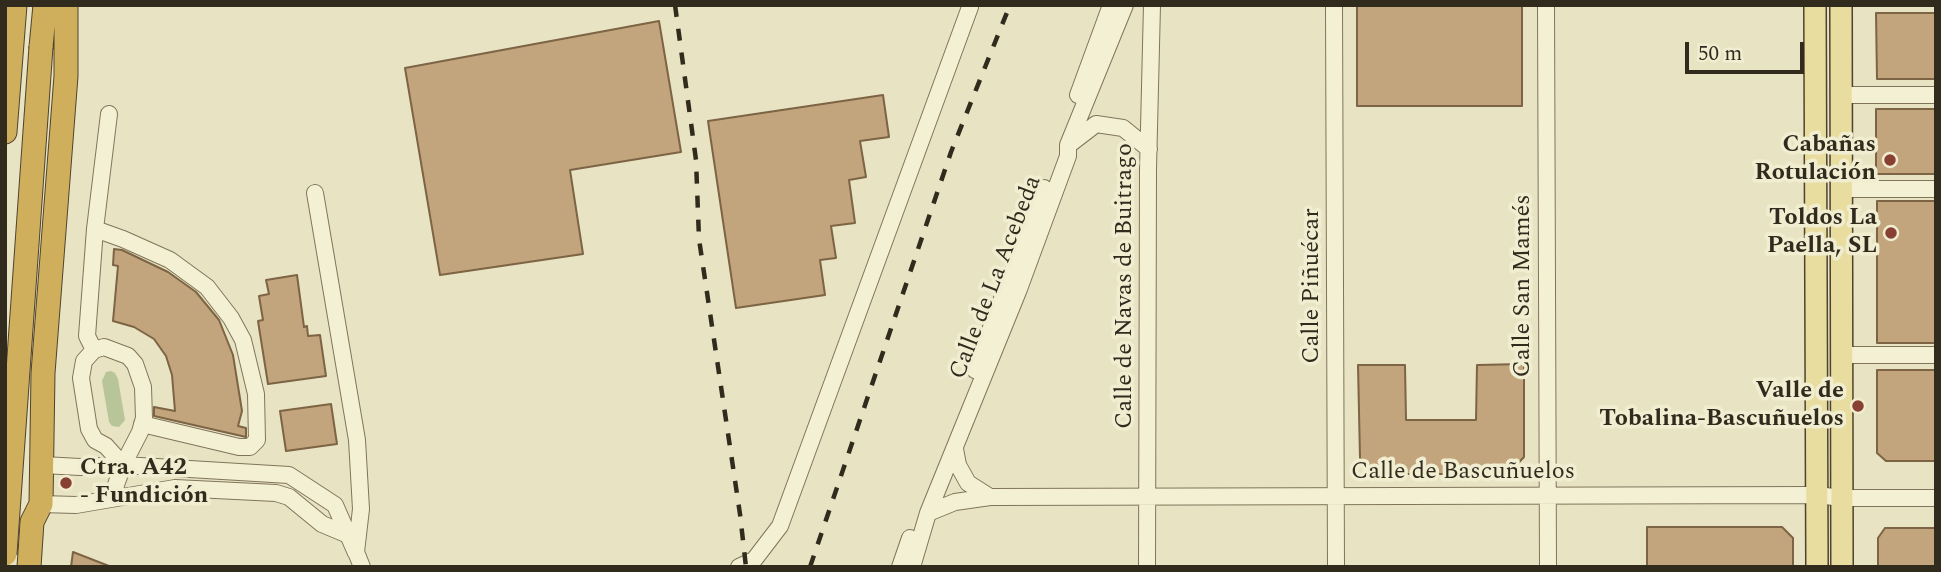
<!DOCTYPE html>
<meta charset="utf-8">
<style>
body{margin:0}
#map{position:relative;width:1941px;height:572px;overflow:hidden;background:#e8e3c2;font-family:Spectral,serif}
canvas{display:block}
.frame{position:absolute;inset:0;border:7px solid #312b1e;pointer-events:none}
.scale{position:absolute;left:1685px;top:42px;width:119px;height:32px;box-sizing:border-box;border:4px solid #312b1e;border-top:0;padding-left:9px;font-size:21px;line-height:24px;white-space:nowrap;color:#312b1e;-webkit-text-stroke:5px #f0edd1;paint-order:stroke}
</style>
<div id="map">
<canvas width="1941" height="572"></canvas>
<div class="frame"></div>
<div class="scale">50 m</div>
</div>
<script>
const ctx = document.querySelector('canvas').getContext('2d');
ctx.lineJoin = 'round';
function paint(path, color) { ctx.fillStyle = color; ctx.fill(path, 'evenodd'); }
const shape = rows => new Path2D(rows.map(r => 'M' + r).join(''));
function stroke(path, color, width, dash) { ctx.strokeStyle = color; ctx.lineWidth = width; ctx.lineCap = dash ? 'butt' : 'round'; ctx.setLineDash(dash || []); ctx.stroke(path); }
function drawText(font, color, halo, rows, align = 'center') {
  ctx.font = font + ' Spectral,serif'; ctx.lineWidth = 7; ctx.setLineDash([]); ctx.textBaseline = 'middle'; ctx.strokeStyle = halo; ctx.fillStyle = color; for (const [text, x, y, turn = 0] of rows) {
    ctx.save(); ctx.translate(x, y); ctx.rotate((+turn || 0) * Math.PI / 180); ctx.textAlign = isNaN(turn) ? turn : align; if (halo) ctx.strokeText(text, 0, 0); ctx.fillText(text, 0, 0); ctx.restore();
  }
}
const green = shape([
 [111,371,115,373,118,379,125,420,119,427,112,426,109,422,102,381,106,372]
]);
const building = shape([
 [1357,5,1522,5,1522,106,1357,106,1357,5],
 [1876,13,1936,13,1936,79,1877,79,1876,13],
 [659,21,681,152,570,170,583,254,440,275,405,68,659,21],
 [883,95,889,137,860,141,866,177,849,180,855,223,831,226,836,258,820,260,825,295,736,308,708,121,883,95],
 [1876,109,1936,109,1936,174,1876,174,1876,109],
 [1877,201,1936,201,1936,343,1877,343,1877,201],
 [114,249,122,250,168,272,196,292,219,320,233,355,242,411,238,426,246,428,246,437,154,416,154,407,175,411,172,375,166,356,154,339,134,327,113,321,118,266,113,265,114,249],
 [297,275,304,327,307,326,308,336,320,335,326,376,268,384,258,321,263,320,259,296,269,294,266,280,297,275],
 [1524,364,1524,457,1508,474,1377,474,1360,458,1358,365,1405,365,1406,420,1476,420,1477,365,1524,364],
 [1877,370,1936,370,1936,461,1886,461,1877,453,1877,370],
 [331,404,337,444,286,451,280,411,331,404],
 [1647,527,1782,527,1793,538,1793,567,1647,567,1647,527],
 [1885,528,1936,528,1936,567,1878,567,1878,538,1885,528],
 [73,552,109,566,109,567,71,567,73,552]
]);
const minor = shape([
 [1334,5,1336,567],
 [1546,5,1548,567],
 [1078,95,1111,5],
 [1842,95,1936,95],
 [1070,144,1096,124,1123,128,1149,149],
 [1842,189,1936,189],
 [315,193,357,440,361,509,356,552,362,567],
 [95,229,109,114],
 [94,350,87,336,95,229,123,239,170,260,207,287,231,318,243,340,256,394,257,440,250,447,239,447,142,424],
 [1843,355,1936,355],
 [975,370,1044,188],
 [955,449,958,465,968,483,990,497],
 [43,465,80,467,123,465,289,475,335,505,356,553],
 [111,499,175,488,276,493,289,497,322,524,346,534],
 [41,504,76,505,111,499,123,465,140,432,144,418,143,387,135,364,128,356,104,347,94,350,84,361,81,378,89,429,95,440,106,446,123,465],
 [928,513,955,502,990,497,1817,495,1842,498,1936,498],
 [739,567,754,560,780,526,970,7],
 [900,567,910,538],
 [912,567,928,513,1019,289,1068,156,1068,145,1125,5],
 [1147,567,1148,169,1152,5]
]);
const major = shape([
 [1815,5,1817,567],
 [1841,5,1842,567]
]);
const highway = shape([
 [41,47,45,5],
 [5,132,15,5],
 [29,567,32,522,41,504,43,373,66,76,66,5]
]);
const rail = shape([
 [675,5,696,160,699,239,740,514,746,567],
 [810,567,951,152,1010,5]
]);
const highwayBridge = shape([
 [5,554,41,47]
]);
const markers = [
 [1890,160,7,"#884032"],
 [1891,233,7,"#884032"],
 [1858,406,7,"#884032"],
 [66,483,7,"#884032"]
];
const poiNames = [
 ["Cabañas",1876,146],
 ["Rotulación",1876,174],
 ["Toldos La",1877,219],
 ["Paella, SL",1877,247],
 ["Valle de",1844,392],
 ["Tobalina-Bascuñuelos",1844,420],
 ["Ctra. A42",80,469,"left"],
 ["- Fundición",80,497,"left"]
];
const streetNames = [
 ["Calle de La Acebeda",997,278,-69],
 ["Calle de Navas de Buitrago",1126,286,-90],
 ["Calle Piñuécar",1313,286,-90],
 ["Calle San Mamés",1524,286,-90],
 ["Calle de Bascuñuelos",1463,473]
];
paint(green, '#b8c598');
paint(building, '#c2a57c');
stroke(building, '#7c6444', 2);
stroke(minor, '#80755b', 18);
stroke(major, '#4e432f', 24);
stroke(highway, '#4e432f', 25);
stroke(minor, '#f4f0d4', 16);
stroke(major, '#e8dd9e', 21);
stroke(highway, '#cfaf5c', 23);
stroke(rail, '#312b1e', 4.5, [12, 12]);
stroke(highwayBridge, '#4e432f', 25, []);
stroke(highwayBridge, '#cfaf5c', 23);
for (const [x, y, r, color] of markers) { const dot = new Path2D(); dot.arc(x, y, r, 0, 2 * Math.PI); ctx.fillStyle = color; ctx.fill(dot); stroke(dot, '#f0edd1', 2.5); }
drawText('bold 24px', '#312b1e', '#f0edd1', poiNames, 'right');
drawText('24px', '#312b1e', '#f0edd1', streetNames);
</script>
